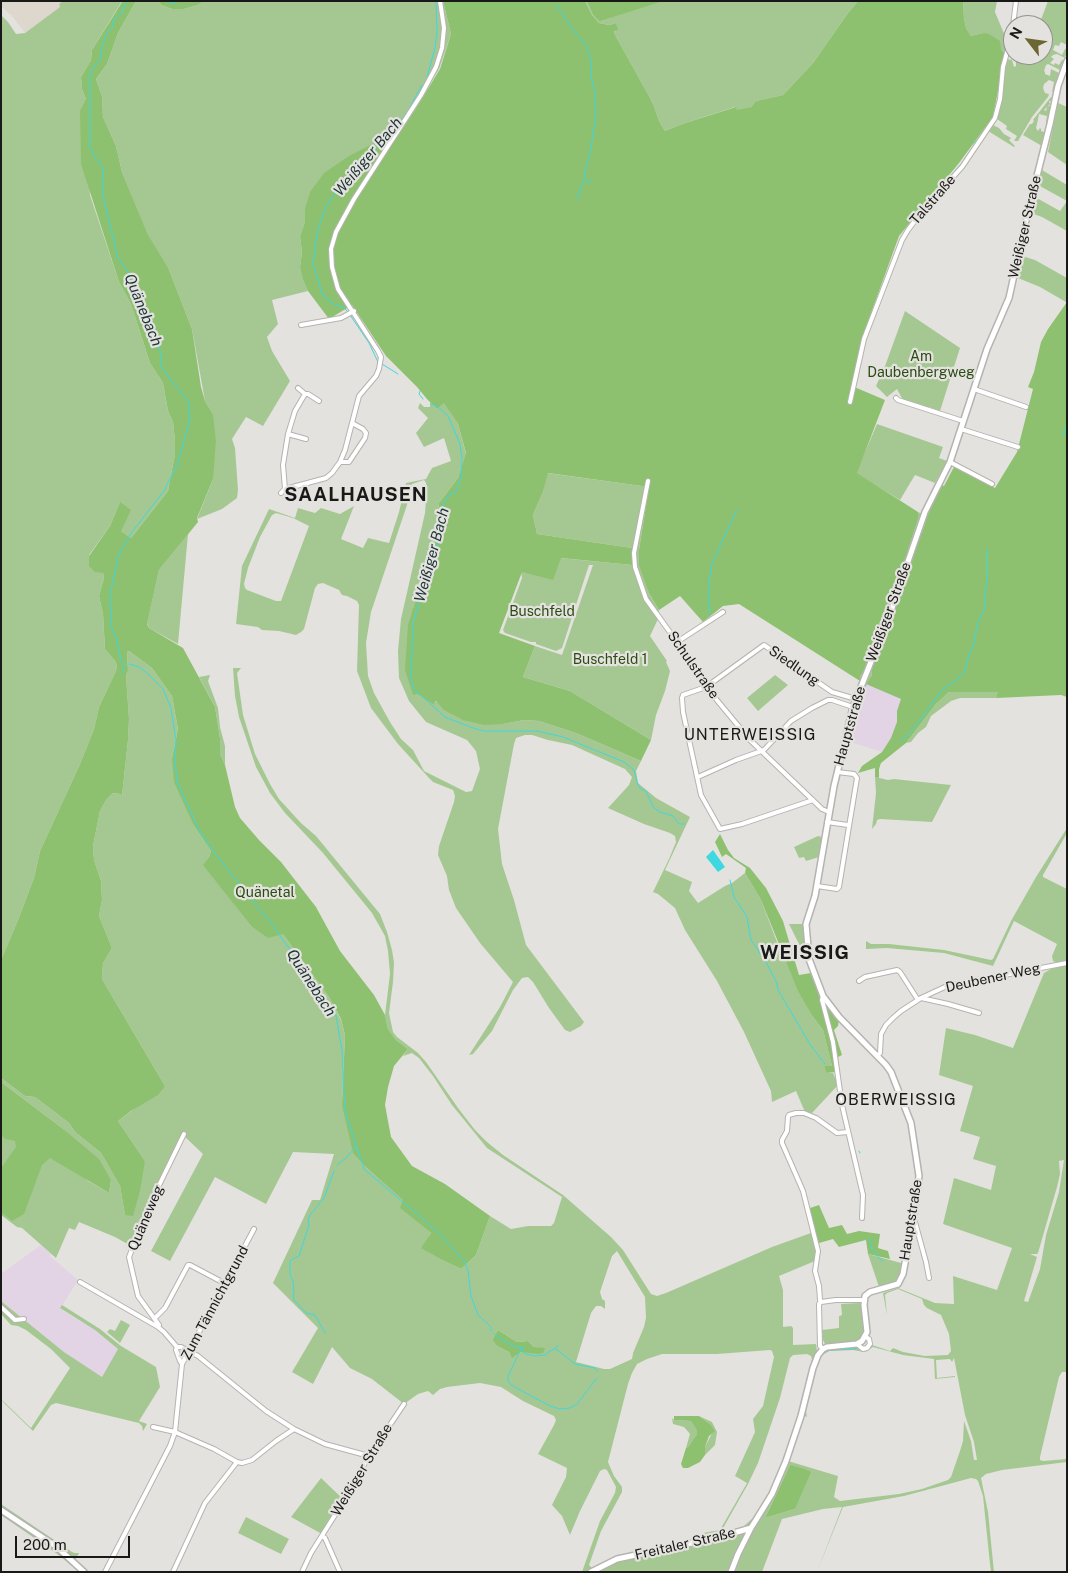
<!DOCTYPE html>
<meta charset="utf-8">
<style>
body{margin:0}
#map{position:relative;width:1068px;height:1573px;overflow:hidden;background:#e4e2de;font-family:"Public Sans",sans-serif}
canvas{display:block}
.frame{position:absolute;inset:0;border:2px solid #191917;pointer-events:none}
.north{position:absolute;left:1003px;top:15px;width:50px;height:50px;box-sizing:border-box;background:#e4e2de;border:1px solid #93928e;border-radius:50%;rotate:300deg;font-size:14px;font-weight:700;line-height:20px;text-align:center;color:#191917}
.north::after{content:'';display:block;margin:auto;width:18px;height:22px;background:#6c6632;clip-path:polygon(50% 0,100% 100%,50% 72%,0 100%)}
.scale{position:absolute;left:15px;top:1536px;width:115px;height:22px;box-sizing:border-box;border:2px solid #191917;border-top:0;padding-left:6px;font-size:15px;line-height:18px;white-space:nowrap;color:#191917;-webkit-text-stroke:4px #e4e2de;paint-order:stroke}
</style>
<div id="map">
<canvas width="1068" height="1573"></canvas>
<div class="frame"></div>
<div class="north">N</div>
<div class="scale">200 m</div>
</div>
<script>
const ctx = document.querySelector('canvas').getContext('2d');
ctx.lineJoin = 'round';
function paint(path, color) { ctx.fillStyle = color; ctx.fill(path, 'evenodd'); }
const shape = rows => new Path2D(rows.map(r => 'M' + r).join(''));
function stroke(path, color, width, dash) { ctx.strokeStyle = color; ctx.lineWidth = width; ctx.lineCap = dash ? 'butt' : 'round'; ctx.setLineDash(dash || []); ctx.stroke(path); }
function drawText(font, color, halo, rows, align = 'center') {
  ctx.font = font + ' "Public Sans",sans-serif'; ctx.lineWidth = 4.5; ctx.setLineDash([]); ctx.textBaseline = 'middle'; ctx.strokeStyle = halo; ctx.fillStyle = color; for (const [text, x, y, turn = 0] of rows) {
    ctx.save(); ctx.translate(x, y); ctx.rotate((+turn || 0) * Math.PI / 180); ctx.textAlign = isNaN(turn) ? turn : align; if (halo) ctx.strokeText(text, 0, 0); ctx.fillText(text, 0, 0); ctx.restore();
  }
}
const commercial = shape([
 [866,684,922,691,882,752,847,741,855,709],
 [41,1245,51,1254,50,1256,78,1280,60,1309,95,1330,118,1349,102,1377,64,1352,1,1301,1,1274]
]);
const built = shape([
 [1,1,63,1,59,4,60,7,25,33,12,16,1,6]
]);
const green = shape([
 [63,1,122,1,92,50,91,60,81,77,82,89,86,99,90,195,119,282,131,304,150,363,163,383,168,411,173,422,175,441,175,454,168,491,131,538,121,531,120,502,110,526,89,555,103,573,104,578,99,596,103,614,105,649,115,661,117,665,116,671,99,707,94,729,80,764,40,851,34,878,18,920,1,960,1,15,8,22,16,34,25,33,60,7,59,4],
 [136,1,159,1,161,5,172,9,184,9,198,5,204,1,228,2,232,1,443,1,451,34,439,69,397,137,378,141,305,209,305,222,300,236,302,252,300,267,308,291,272,300,278,324,267,337,272,351,290,381,263,426,246,417,232,439,235,448,238,490,237,498,222,509,197,519,213,479,213,414,205,401,192,329,168,267,148,236,122,172,116,146,103,117,102,96,96,79,107,64,118,33],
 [585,1,587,1,593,15,599,21,601,21,659,1,858,1,848,13,813,63,783,95,756,101,751,107,737,111,735,107,682,124,665,131,659,121,654,106,649,96,614,33,616,23,609,25,599,23,592,15],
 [963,1,997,1,995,12,1005,36,1009,40,1005,54,1001,49,983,33,971,36,966,28,964,18],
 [1048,1,1067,1,1067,45,1061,42,1059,46,1055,45,1053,50,1062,55,1065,49,1067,49,1067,52,1065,58,1057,54,1053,55,1051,57,1054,59,1050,63,1054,65,1055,63,1059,65,1062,60,1064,60,1060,70,1048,64,1046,65,1044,71,1045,72,1045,74,1050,76,1051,69,1059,73,1053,91,1052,92,1054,82,1049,80,1044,84,1043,88,1045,93,1049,94,1048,97,1032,117,1018,141,1014,141,1017,136,1006,129,1007,126,997,119,1001,99,1006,59,1012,60,1014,67,1016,66,1016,55,1043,55,1043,25,1039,25],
 [1051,97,1052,98,1051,101,1049,101,1050,104,1044,110,1046,111,1047,107,1051,105,1048,122,1046,122,1047,116,1039,114,1037,124,1036,128,1038,131,1040,128,1041,129,1041,131,1044,132,1046,130,1042,146,1023,135,1030,124,1032,124,1034,121,1033,120],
 [1058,103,1067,107,1067,165,1048,152],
 [993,125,999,128,1004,134,1011,138,1009,140,1015,146,1014,147,988,131],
 [1042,170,1067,185,1067,231,1042,217,1031,213,1035,197,1060,211,1067,201,1038,185],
 [1022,256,1035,260,1067,278,1066,302,1040,287,1018,278],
 [905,311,960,348,940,411,929,407,926,408,903,400,897,389,887,397,876,386,885,366],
 [430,402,437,409,444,402,458,424,466,454,458,478,439,503,434,548,431,562,413,608,417,694,424,698,503,724,524,720,539,721,576,733,641,761,636,771,638,783,656,798,690,817,665,870,692,882,689,891,698,903,725,886,732,883,745,873,761,900,777,942,813,1017,823,1030,832,1066,824,1066,826,1073,833,1073,838,1085,812,1113,805,1112,796,1091,772,1102,771,1091,744,1032,717,981,685,930,675,908,658,894,653,892,669,859,676,842,675,836,670,833,644,824,608,808,629,785,632,777,625,769,572,745,548,740,532,735,525,735,516,738,514,744,498,829,502,864,514,900,526,945,584,1022,581,1026,570,1032,565,1030,549,1008,533,982,528,977,522,978,513,990,492,1031,473,1054,469,1055,500,1007,513,982,480,943,456,908,449,890,447,876,438,855,439,846,454,802,455,796,453,790,433,782,429,778,398,744,371,708,357,671,359,605,357,601,347,596,342,595,339,590,323,583,318,584,315,588,304,629,301,632,296,635,279,631,262,630,258,627,236,624,242,566,269,509,295,518,298,508,315,513,321,508,340,514,354,506,341,539,363,548,368,538,389,543,399,512,406,483,426,479,432,468,451,461,444,438,424,447,416,433,428,418,418,408,420,403,424,407,430,407],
 [424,480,426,483,427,488,425,513,401,619,398,651,399,678,409,701,426,722,467,740,476,751,480,769,472,791,466,792,424,771,413,750,401,739,390,722,374,693,368,676,366,643,371,612,407,505,410,487,412,484],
 [276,513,293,518,309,526,281,601,276,601,247,590,245,588,244,584,248,568,260,537,272,515],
 [877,424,943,447,939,458,947,461,935,483,915,475,900,500,856,473],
 [547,473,649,487,639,550,649,593,659,610,658,619,650,636,667,661,666,662,670,671,665,691,656,715,651,740,570,691,523,677,535,646,562,655,593,565,589,565,562,648,556,651,536,644,536,642,531,642,505,633,503,630,522,578,521,572,560,558,632,565,632,548,537,534,533,515,543,492],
 [918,512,927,516,922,533,879,653,871,669,872,675,866,684,860,681,860,676,873,650,873,647,891,601,919,516],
 [188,534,178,644,149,628,147,623,159,570],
 [129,651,152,668,172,696,178,729,172,758,194,826,211,851,209,857,204,865,251,926,283,934,329,997,341,1020,345,1035,342,1105,367,1168,404,1200,401,1208,431,1233,422,1248,442,1260,461,1269,476,1255,490,1216,511,1229,528,1226,551,1226,554,1223,562,1197,487,1148,452,1105,433,1076,419,1058,412,1053,403,1056,408,1049,396,1040,388,1029,385,1015,390,974,388,951,385,936,372,913,323,853,285,813,270,793,256,767,239,717,235,696,233,668,241,668,237,673,243,715,255,754,270,784,279,799,301,823,316,836,380,914,387,932,392,950,394,963,393,982,389,1013,393,1032,397,1037,418,1053,426,1062,458,1108,475,1130,487,1142,503,1155,563,1195,611,1237,623,1250,651,1294,657,1296,666,1293,772,1247,811,1233,816,1254,815,1261,779,1276,783,1290,783,1327,791,1326,793,1328,793,1345,816,1344,817,1351,814,1356,817,1358,823,1352,829,1349,855,1346,863,1352,867,1351,872,1345,890,1351,893,1348,903,1352,925,1356,948,1355,951,1351,949,1334,941,1315,927,1308,924,1305,922,1299,898,1289,887,1293,885,1295,887,1315,883,1293,898,1288,935,1303,954,1304,953,1276,997,1290,1012,1248,943,1224,954,1178,991,1190,996,1166,973,1159,980,1137,960,1131,973,1086,939,1075,946,1028,975,1035,1013,1048,1044,973,1051,969,1067,965,1067,1372,1062,1372,1059,1377,1040,1457,1040,1460,1043,1461,1067,1459,1067,1462,1002,1470,986,1474,981,1478,988,1512,994,1572,991,1572,990,1564,983,1496,978,1481,976,1479,971,1478,904,1496,843,1507,817,1572,842,1507,823,1509,782,1519,762,1572,582,1572,600,1521,615,1493,616,1487,607,1470,604,1469,600,1471,580,1511,570,1535,562,1516,552,1505,566,1477,567,1468,538,1454,554,1425,556,1420,554,1416,523,1401,501,1387,480,1383,447,1387,440,1389,433,1395,428,1391,418,1394,404,1404,372,1379,350,1368,332,1347,313,1384,292,1372,318,1328,273,1283,312,1200,320,1200,334,1154,293,1152,266,1204,215,1177,170,1261,151,1251,203,1154,183,1135,147,1207,131,1246,115,1237,79,1222,75,1230,69,1228,56,1258,22,1228,17,1227,1,1215,1,1091,88,1181,109,1193,111,1180,62,1128,1,1082,1,1078,25,1096,35,1097,69,1123,75,1132,101,1153,120,1186,125,1215,145,1161,118,1121,165,1086,102,979,103,963,112,948,99,916,102,900,101,881,94,860,93,846,100,811,106,800,113,793,120,794,122,796,128,740,129,719,126,675,128,671,127,652],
 [1064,1160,1059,1192,1046,1235,1040,1269,1028,1302,1024,1301,1037,1257,1030,1254,1037,1254,1038,1253,1057,1187,1060,1174,1059,1161],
 [617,1251,645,1297,646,1318,644,1327,633,1353,632,1359,610,1369,604,1369,576,1362,591,1313,596,1306,601,1306,605,1309,605,1301,602,1299,600,1292,612,1256],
 [498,1330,517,1342,528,1341,534,1347,545,1349,521,1352,512,1357,509,1352,497,1346,492,1340],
 [873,1347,903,1355,934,1359,935,1379,955,1377,955,1376,937,1378,936,1360,950,1359,952,1362,954,1358,965,1415,974,1442,977,1460,974,1460,971,1441,964,1421,963,1441,960,1451,951,1477,948,1480,922,1489,899,1494,840,1501,834,1497,838,1476,788,1461,803,1415,807,1417,806,1411,817,1364,821,1356,829,1351,853,1350,864,1352],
 [770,1350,772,1351,774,1357,763,1406,753,1419,755,1432,735,1476,747,1483,720,1530,703,1533,702,1538,699,1539,619,1556,592,1568,589,1565,601,1531,622,1492,622,1487,614,1476,608,1462,628,1384,632,1373,637,1364,647,1359,662,1354,717,1354],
 [807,1354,811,1356,812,1359,802,1401,790,1441,777,1475,769,1493,753,1518,744,1526,722,1533,722,1530,748,1484,758,1463,780,1398,790,1358,793,1355],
 [790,1465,795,1509,765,1518,771,1505],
 [210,675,208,681,218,708,220,727,225,746,225,765,220,754,220,738,215,707,199,677],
 [775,675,788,685,758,711,747,698],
 [949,692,999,692,996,698,960,698,951,701,931,716,926,727,918,733,911,742,906,743,936,704],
 [875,777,888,780,894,779,951,785,932,822,880,819,877,820,876,824,872,829,876,793],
 [1067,828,1067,833,1043,875,1043,877,1067,889,1067,961,1057,963,1053,961,1052,956,1057,944,1014,921,993,966,944,953,887,948,866,949,866,941,871,944,889,944,944,950,991,960,993,959,1011,921,1036,877],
 [818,836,822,837,819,857,806,861,804,857,799,858,794,847],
 [789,924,804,924,807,957,806,958],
 [868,1254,901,1263,900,1274,895,1282,879,1287],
 [1,1301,64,1352,102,1377,118,1349,95,1330,60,1308,62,1305,100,1329,121,1346,156,1367,160,1387,139,1421,147,1424,143,1431,142,1426,139,1423,56,1403,51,1405,33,1431,5,1404,1,1399,31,1428,70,1368,51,1349,26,1330,18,1326,11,1325,1,1314],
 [859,1303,862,1304,865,1328,860,1338,854,1342,842,1344,825,1344,823,1340,822,1330,839,1328,839,1316,842,1315,841,1304],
 [121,1320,130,1325,120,1343,107,1332,110,1329,115,1331],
 [699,1416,712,1422,717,1432,715,1445,705,1455,705,1447,712,1433,710,1424],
 [672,1418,674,1420,691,1421,697,1429,697,1434,688,1447,686,1448,690,1434,684,1427,673,1424],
 [321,1478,343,1499,322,1534,291,1517],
 [1,1504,72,1552,75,1553,79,1553,72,1566,56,1553,1,1515],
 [246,1517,289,1539,281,1554,238,1533]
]);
const forest = shape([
 [136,1,118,33,107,64,96,79,102,96,103,117,116,146,122,172,148,235,168,267,192,329,201,387,205,401,213,414,216,441,213,479,197,518,198,522,159,570,147,624,149,628,183,648,215,707,220,738,220,754,225,765,235,807,240,818,259,840,281,862,316,907,340,951,374,995,385,1015,388,1029,396,1040,408,1049,394,1066,388,1087,385,1105,391,1137,412,1166,445,1184,490,1216,476,1255,461,1269,442,1260,421,1248,431,1233,400,1208,403,1200,367,1168,353,1153,342,1105,345,1035,341,1019,329,997,283,934,268,938,251,926,203,865,209,857,211,851,194,826,174,782,172,758,178,729,172,696,152,668,129,651,127,652,128,671,126,675,129,719,128,740,122,796,120,794,113,793,106,800,100,811,93,846,94,860,101,881,102,900,99,916,112,948,103,963,102,979,165,1086,158,1095,131,1111,118,1121,145,1161,140,1191,133,1216,125,1215,120,1186,101,1153,75,1132,69,1123,35,1097,25,1096,1,1078,1,960,18,920,34,878,40,851,80,764,94,729,99,707,116,671,117,665,115,661,105,649,103,614,99,596,104,578,103,573,95,572,89,566,89,556,110,526,120,502,131,510,121,531,131,538,168,491,175,454,175,441,173,422,168,411,163,383,150,363,131,304,119,282,81,164,80,111,86,99,82,89,81,77,91,60,92,50,122,2],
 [159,1,204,1,198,5,184,9,172,9,161,5],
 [443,1,585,1,592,15,599,23,609,25,616,23,618,30,614,31,614,33,649,96,654,106,659,121,665,131,682,124,736,107,737,110,751,107,756,101,783,95,813,63,848,13,858,1,963,1,964,18,966,28,971,36,983,33,989,34,1000,41,1001,49,1005,54,993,117,959,163,899,236,862,338,852,386,885,400,857,473,918,512,919,516,891,602,889,605,885,620,866,668,860,676,860,681,739,604,723,606,703,622,680,596,659,610,649,593,639,565,639,550,649,487,548,473,543,492,533,515,537,534,632,548,632,565,561,558,553,580,522,572,499,633,535,646,523,677,570,691,651,740,641,761,576,733,539,721,524,720,503,724,484,725,463,720,444,710,436,701,433,704,417,694,413,695,405,670,408,625,418,592,431,562,434,548,439,503,458,478,466,453,458,424,444,403,437,409,427,399,417,387,386,356,352,305,329,319,308,291,303,279,300,267,302,252,300,236,305,222,305,209,310,192,324,173,349,156,378,141,397,137,418,105,440,69,451,34],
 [587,1,659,1,660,2,601,21,599,21,593,15],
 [1067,302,1067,697,1061,695,996,698,998,692,949,692,936,704,906,743,881,763,879,769,879,778,875,777,875,768,858,773,862,766,882,752,891,738,897,722,897,711,901,699,866,684,872,675,871,669,882,645,920,534,922,533,927,516,942,485,944,486,954,467,995,488,1017,452,1033,389,1028,387,1034,372,1041,342,1048,329],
 [720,834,728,850,734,858,750,868,766,888,783,921,799,975,811,973,820,996,832,1045,836,1072,826,1073,824,1066,832,1066,823,1030,813,1017,798,991,761,900,745,873,746,868,726,854,722,857,715,842],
 [827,1008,839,1020,838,1026,834,1030,842,1055,838,1057,826,1009],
 [1,1082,62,1128,99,1159,111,1180,109,1193,50,1158,42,1165,24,1214,12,1221,1,1212,1,1168,16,1147,15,1141,5,1139,1,1135],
 [819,1205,829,1228,842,1225,847,1234,859,1231,880,1234,878,1248,888,1251,890,1259,868,1254,866,1240,839,1247,833,1239,819,1243,812,1221,810,1208],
 [498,1330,517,1342,528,1341,534,1347,545,1348,543,1353,538,1354,521,1352,512,1358,509,1352,497,1346,492,1340],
 [674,1416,699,1416,710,1424,715,1431,709,1436,705,1447,705,1455,700,1462,688,1468,683,1468,681,1464,686,1448,688,1447,697,1434,697,1430,691,1421,674,1420],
 [790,1465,805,1469,811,1472,795,1509,765,1518]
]);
const water = shape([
 [713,850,725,867,718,872,706,857]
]);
const stream = shape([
 [168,1,171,4,178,1],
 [556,5,573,30,586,45,590,57,591,76,595,94,596,113,591,148,584,177],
 [427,77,435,48,437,32,436,1],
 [980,137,984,131],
 [974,144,977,140],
 [938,190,962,163,971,150],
 [577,199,584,179,589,182,592,181],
 [378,362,369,343,348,312,343,307,334,304,323,296,313,264,318,228,327,205,338,189,371,153,391,134,408,111,422,85],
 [382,364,398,374],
 [420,391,419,394,423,399],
 [431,404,437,406,448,416,460,444,462,458,461,477,456,492,449,495,444,503,435,554,413,622,411,677,413,688,445,717,473,728,484,731,537,731,563,737,624,762,634,770,638,785,640,788,646,791,653,807,660,812,673,816,679,824,685,824],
 [1063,436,1067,425],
 [710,615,708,597,711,566,737,509],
 [129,664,139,667,147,673,163,689,171,708,176,741,175,760,177,782,199,830,216,855,273,926,324,997,336,1016,342,1050,345,1111,364,1169,437,1231,464,1261,468,1270,471,1296,478,1315,491,1327,491,1331],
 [124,666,125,664,121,661,117,640,111,626,110,595,119,554,132,532,164,491,177,465,190,421,188,401,162,368,159,343,148,328,147,310,134,292,129,273,118,258,102,192,103,168,96,159,90,148,90,75,93,68,101,58,102,47,107,33,112,28,114,19,122,13,126,1],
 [122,673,124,668],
 [858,704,866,685],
 [901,742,921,719,941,691,959,678,965,671,968,658,973,647,978,622,984,610,987,577,987,549],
 [730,880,734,897,747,917,751,940,766,962,777,983,778,990,811,1046,825,1064],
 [859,1151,860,1153],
 [337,1165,347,1157,356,1146],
 [869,1238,872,1249,878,1257,883,1261],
 [325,1333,315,1315,306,1313,294,1300,293,1295,294,1293,293,1281,290,1275,290,1262,291,1260,299,1256,309,1225,308,1220,310,1215,324,1198,334,1171],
 [494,1334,513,1346,522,1347,525,1354,535,1356,545,1355,550,1351,555,1349,558,1345],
 [522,1347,508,1376,508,1381,511,1385,550,1406,560,1409,570,1408,577,1404,597,1378],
 [556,1349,575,1364,595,1368,598,1372],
 [820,1357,825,1352,830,1350,856,1349],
 [809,1393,816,1368]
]);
const street = shape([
 [301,325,341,318,354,311],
 [298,388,305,394,308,394,319,401],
 [974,389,1026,407],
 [896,398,898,400,963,421],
 [850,402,864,339,902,240,908,230,923,210,962,167,995,118,1000,99,1003,67,1012,34,1016,1],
 [961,429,1018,447],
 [288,434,306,439],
 [340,462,349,462,365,438,366,433,363,429,352,423],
 [950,462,992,484],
 [648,481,634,553,635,567,646,599,677,642,706,687,750,740,822,809,829,812],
 [285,489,283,465,288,434,295,411,305,394],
 [281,493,285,489,326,478,332,473,340,462,345,450,359,396,376,376,379,369,381,357,378,351,338,289,332,267,331,249,336,232,354,199,421,95,436,67,442,48,444,28,440,1],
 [677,642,723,612],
 [832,700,853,707],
 [698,777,736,760,764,750,791,721,812,708,828,700,832,700],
 [813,800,742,824,720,829,701,795,683,712,682,698,683,695,706,687,764,645,832,692,856,699],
 [827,822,848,825],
 [817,886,837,889,839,887,857,778,854,774,837,772],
 [859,981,865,977,897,970,900,972,918,1000],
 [823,996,822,1000,833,1042,842,1105,863,1195,862,1218],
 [921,998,948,1004,979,1013],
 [878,1055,880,1053,881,1034,886,1025,893,1018,901,1011,921,998,947,986,1067,963],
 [912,1222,915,1222,926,1262,929,1278],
 [80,1282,158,1327,164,1332,177,1347],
 [821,1302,820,1300,819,1286,815,1271,818,1251,803,1191,782,1143,782,1140,787,1131,788,1117,789,1115,796,1113,804,1113,816,1118,837,1133,848,1132],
 [821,1302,819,1304,820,1346,823,1349],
 [821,1302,836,1300,864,1300],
 [1,1307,15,1320,24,1319],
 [155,1318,165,1308,188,1265,190,1265,224,1283],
 [158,1327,159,1325,138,1296,129,1257,149,1206,184,1134],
 [857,1344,863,1349,867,1348,870,1344,869,1339,866,1337],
 [177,1347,181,1347,198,1356,266,1411,294,1429,325,1444,369,1456],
 [177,1347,176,1350,180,1361,182,1364],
 [153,1427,175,1432,214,1449,237,1462,242,1463,252,1460,276,1441,294,1429],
 [322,1536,325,1538,340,1572],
 [105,1572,170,1446,175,1432,182,1364,254,1229],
 [173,1572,205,1503,237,1462],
 [302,1572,311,1553,340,1507,369,1456,404,1404]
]);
const secondary = shape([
 [1,1510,57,1547,84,1572],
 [591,1572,617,1559,720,1537,751,1528],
 [731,1572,738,1554,751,1528,772,1494,786,1461,801,1416,813,1368,818,1355,823,1349,827,1347,857,1344,862,1341,867,1332,864,1305,865,1296,870,1292,898,1284,903,1274,914,1214,919,1176,911,1123,891,1072,886,1065,839,1017,823,996,809,959,806,924,815,896,834,786,853,707,890,614,925,512,950,462,987,349,1009,298,1027,216,1050,124,1058,86,1067,61]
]);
const streetNames = [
 ["Talstraße",933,200,-49],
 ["Weißiger Straße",1025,227,-77],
 ["Weißiger Straße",889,612,-70],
 ["Schulstraße",693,665,55],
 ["Siedlung",794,666,35],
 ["Hauptstraße",850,726,-74],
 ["Deubener Weg",993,978,-12],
 ["Quäneweg",146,1218,-67],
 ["Hauptstraße",911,1220,-81],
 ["Zum Tännichtgrund",215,1303,-62],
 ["Weißiger Straße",362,1470,-59],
 ["Freitaler Straße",685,1544,-13]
];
const parkNames = [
 ["Am",921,357],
 ["Daubenbergweg",921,373],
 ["Buschfeld",542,612],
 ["Buschfeld 1",610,660],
 ["Quänetal",265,893]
];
const waterNames = [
 ["Weißiger Bach",368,157,-50],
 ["Quänebach",143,310,68],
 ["Weißiger Bach",432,555,-75],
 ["Quänebach",311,983,57]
];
const quarterNames = [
 ["UNTERWEISSIG",750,735],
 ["OBERWEISSIG",896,1100]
];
const districtNames = [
 ["SAALHAUSEN",356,495],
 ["WEISSIG",805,953]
];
paint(commercial, '#e2d3e5');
paint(built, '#ddd7cd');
paint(green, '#a5c893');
paint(forest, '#8dc16f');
paint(water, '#3dd8e0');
stroke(stream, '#3dd8e0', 1);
stroke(street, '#b5b3af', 6);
stroke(secondary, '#b5b3af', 8);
stroke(street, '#fff', 4);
stroke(secondary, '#fff', 5);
drawText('14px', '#191917', '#e4e2de', streetNames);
drawText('14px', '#2a4b12', '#e4e2de', parkNames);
drawText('italic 15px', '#1c3536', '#e4e2de', waterNames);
ctx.letterSpacing = '1px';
drawText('16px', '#191917', '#e4e2de', quarterNames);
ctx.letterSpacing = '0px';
ctx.letterSpacing = '1px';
drawText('bold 19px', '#191917', '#e4e2de', districtNames);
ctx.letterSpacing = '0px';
</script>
